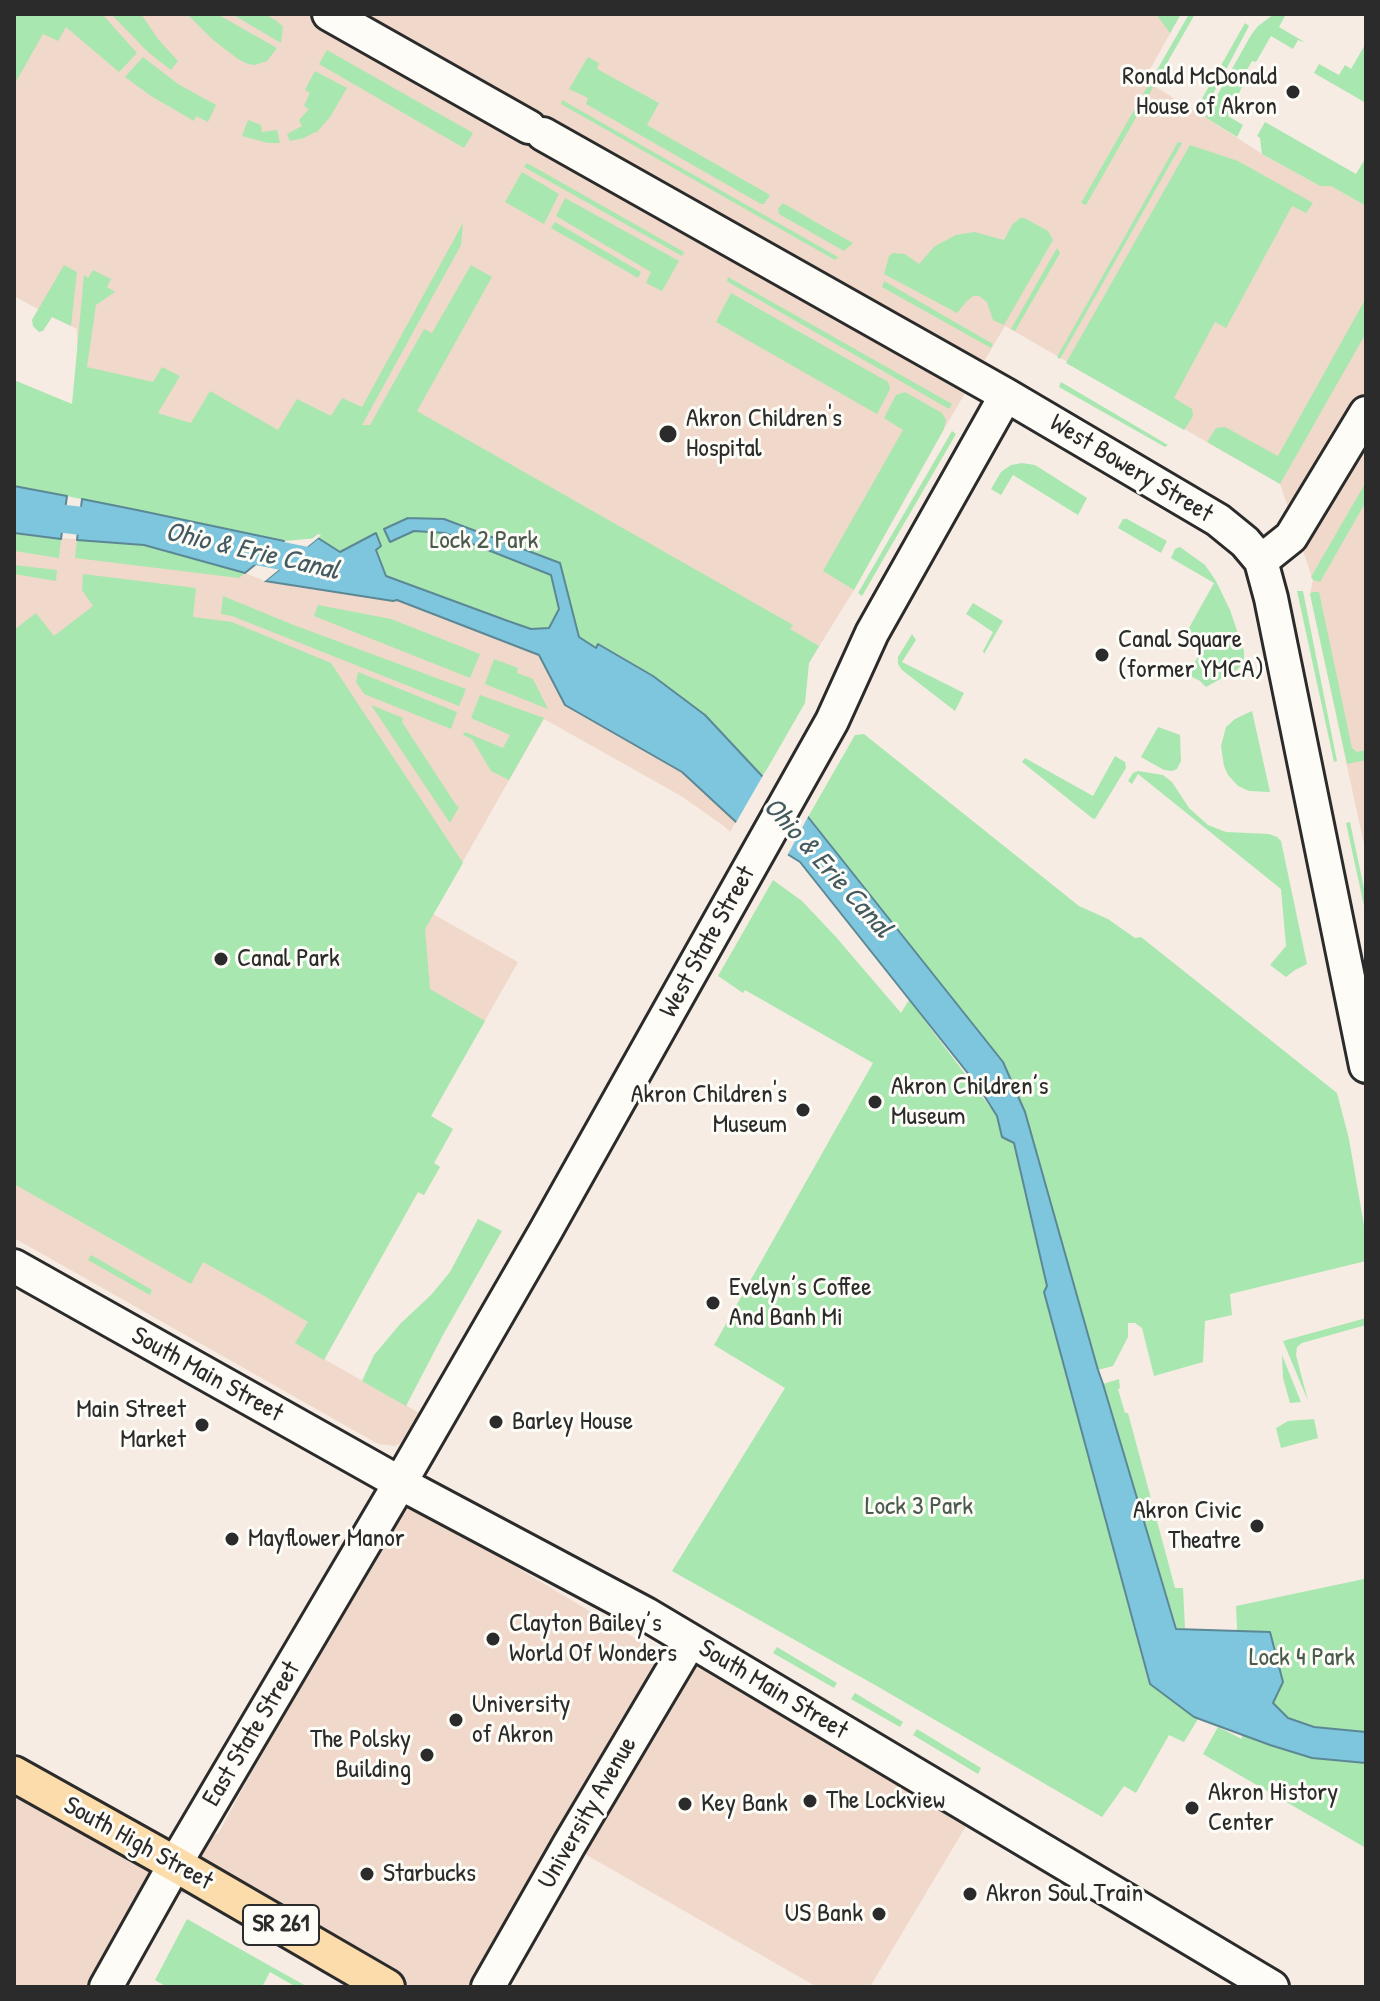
<!DOCTYPE html>
<meta charset="utf-8">
<style>
body{margin:0}
#map{position:relative;width:1380px;height:2001px;overflow:hidden;background:#f7ece3;font-family:"Patrick Hand",sans-serif}
canvas{display:block}
.frame{position:absolute;inset:0;border:16px solid #2b2b2b;pointer-events:none}
</style>
<div id="map">
<canvas width="1380" height="2001"></canvas>
<div class="frame"></div>
</div>
<script>
const ctx = document.querySelector('canvas').getContext('2d');
ctx.lineJoin = 'round';
function paint(path, color) { ctx.fillStyle = color; ctx.fill(path, 'evenodd'); }
const shape = rows => new Path2D(rows.map(r => 'M' + r).join(''));
function stroke(path, color, width, dash) { ctx.strokeStyle = color; ctx.lineWidth = width; ctx.lineCap = dash ? 'butt' : 'round'; ctx.setLineDash(dash || []); ctx.stroke(path); }
function drawText(font, color, halo, rows, align = 'center') {
  ctx.font = font + ' "Patrick Hand",sans-serif'; ctx.lineWidth = 6; ctx.setLineDash([]); ctx.textBaseline = 'middle'; ctx.strokeStyle = halo; ctx.fillStyle = color; for (const [text, x, y, turn = 0] of rows) {
    ctx.save(); ctx.translate(x, y); ctx.rotate((+turn || 0) * Math.PI / 180); ctx.textAlign = isNaN(turn) ? turn : align; if (halo) ctx.strokeText(text, 0, 0); ctx.fillText(text, 0, 0); ctx.restore();
  }
}
const built = shape([
 [14,14,1181,14,1144,80,1205,117,1262,154,1320,186,1331,186,1366,206,1366,854,1310,594,1313,580,1280,484,1005,326,944,429,854,590,809,663,370,426,356,424,264,447,109,397,77,365,77,329,52,317,14,296],
 [14,534,144,545,245,573,265,581,393,601,397,600,539,655,741,813,730,832,724,826,681,796,544,719,433,914,518,962,431,1116,453,1129,434,1163,440,1167,424,1195,418,1192,324,1359,423,1415,406,1441,395,1446,378,1444,14,1238],
 [401,1498,668,1658,472,1987,412,1987,233,1880,142,1905,95,1987,14,1987,14,1783,131,1849,218,1834],
 [690,1641,975,1811,870,1987,817,1987,569,1845]
]);
const green = shape([
 [14,14,102,14,137,53,119,72,66,27,58,41,43,34,14,85],
 [111,14,141,14,158,39,178,61,171,70,148,52],
 [187,14,217,14,277,48,267,61,255,65,248,64,238,59,212,39],
 [232,14,265,14,277,21,283,27,281,43],
 [1156,14,1181,14,1170,33],
 [1189,14,1195,14,1086,205,1081,203],
 [1274,14,1286,14,1279,27,1306,43,1298,40,1293,49,1271,36,1256,62,1252,61,1239,84,1242,87,1228,116,1243,125,1237,137,1205,117,1251,35,1258,26],
 [1245,23,1249,26,1202,115,1195,111],
 [1366,43,1366,103,1314,73,1319,64,1339,75,1345,65,1351,69],
 [327,50,473,133,464,148,319,64],
 [143,57,178,84,216,105,208,122,196,116,194,121,151,96,125,77],
 [588,57,599,63,597,69,659,103,647,125,770,195,764,204,761,204,586,104,588,98,569,89],
 [315,71,347,88,330,117,316,133,315,132,304,138,290,141,287,134,302,126,299,120,309,109,304,106,310,93,305,90],
 [562,100,838,257,835,260,561,104],
 [248,120,261,125,262,132,277,130,280,143,268,143,242,136],
 [1265,122,1356,174,1366,157,1366,206,1331,186,1320,186,1262,154,1260,138,1257,136],
 [1178,142,1182,143,1060,359,1057,357],
 [1190,145,1238,161,1313,203,1306,213,1292,206,1226,328,1215,322,1174,398,1192,409,1193,416,1184,430,1066,363],
 [527,163,684,252,682,256,524,167],
 [522,172,559,194,544,224,505,202],
 [565,198,679,261,662,291,646,283,651,272,556,216],
 [783,203,821,225,853,243,844,251,779,214,778,209],
 [1020,218,1024,218,1048,231,1053,240,1004,325,993,320,987,302,979,296,973,296,967,301,957,313,884,274,889,256,893,253,905,254,919,264,935,246,956,235,974,232,1004,240,1012,225],
 [555,222,641,272,638,278,551,228],
 [463,223,461,245,362,425,370,425,424,329,432,333,471,265,492,277,417,411,793,625,790,629,819,646,809,663,805,703,763,776,705,715,654,676,599,644,596,648,550,628,531,629,502,619,386,576,375,549,340,552,318,538,284,541,28,488,14,486,14,380,72,404,84,275,88,278,93,270,111,279,107,287,115,292,96,305,87,367,153,382,162,367,180,376,158,413,191,423,210,391,278,430,297,399,331,416,342,398,362,407],
 [1057,248,1060,253,1015,331,1011,329],
 [64,265,77,272,71,326,52,317,43,331,39,332,33,326,32,320],
 [728,277,952,404,949,409,728,282,727,281],
 [884,281,993,344,991,348,882,287],
 [731,293,888,382,890,389,877,414,716,322],
 [1366,298,1366,333,1280,484,1207,442,1216,428,1225,427,1278,456],
 [1061,382,1168,445,1165,447,1059,387],
 [905,392,942,413,946,420,944,429,854,590,823,571,903,430,884,418,896,395],
 [952,431,956,434,862,596,858,593],
 [1022,463,1035,465,1087,498,1078,515,1013,475,1001,495,991,489,1001,472,1011,465],
 [1366,482,1366,506,1364,505,1320,582,1313,580,1311,577],
 [1123,519,1127,519,1167,541,1161,553,1118,528],
 [14,534,61,539,59,558,14,551],
 [77,540,144,545,173,551,245,573,239,578,75,558],
 [1180,547,1205,565,1216,581,1230,610,1244,651,1244,661,1238,669,1206,687,1200,681,1188,675,1204,645,1185,635,1214,583,1171,558,1175,549],
 [14,565,57,570,56,581,14,574],
 [83,574,196,588,193,617,232,622,331,663,463,863,425,929,430,989,485,1021,431,1116,453,1129,434,1163,440,1167,424,1195,418,1192,324,1360,295,1343,308,1322,266,1297,203,1262,191,1284,14,1184,14,630,36,613,54,636,93,606,82,590],
 [1297,591,1303,591,1337,761,1334,762],
 [1313,592,1319,592,1352,748,1357,752,1366,750,1366,760,1347,764,1310,594],
 [223,596,291,624,466,689,459,706,232,616,221,614],
 [973,603,1003,621,984,654,983,651,993,632,966,614],
 [318,605,391,619,480,654,470,678,314,616],
 [912,634,916,640,902,662,964,693,955,711,902,670,898,664,898,657],
 [494,659,518,668,517,673,533,679,548,709,485,684],
 [358,672,457,712,451,729,364,694,356,682],
 [480,695,544,718,509,780,491,771,472,739,463,735,465,732,503,748,510,735,471,718],
 [371,705,403,718,402,722,456,805,459,807,450,823],
 [1252,711,1270,792,1249,791,1238,786,1228,775,1224,766,1221,746,1226,727,1235,719],
 [1158,727,1180,735,1181,761,1177,769,1172,771,1164,770,1141,757],
 [864,734,1079,906,1108,919,1135,938,1141,937,1337,1093,1349,1139,1366,1237,1366,1261,1230,1294,1232,1315,1205,1321,1203,1362,1154,1376,1142,1328,1135,1323,1128,1323,1128,1337,1113,1366,1098,1370,1025,1112,1003,1062,808,817,855,735],
 [1115,756,1125,762,1126,768,1095,819,1092,818,1022,762,1025,758,1093,796],
 [1138,771,1163,775,1172,782,1189,808,1208,825,1226,832,1269,834,1277,837,1281,841,1307,964,1295,970,1286,977,1270,965,1286,946,1281,889,1138,774,1132,784,1128,781,1133,773],
 [1350,822,1366,898,1366,915,1346,823],
 [773,880,802,901,836,937,901,1013,909,1000,997,1116,1002,1137,1014,1143,1047,1287,1044,1292,1149,1684,1198,1719,1184,1742,1169,1735,1136,1793,1124,1786,1102,1817,875,1685,672,1571,785,1388,714,1345,873,1063,745,990,743,993,718,976],
 [478,1219,502,1231,443,1335,406,1406,362,1381,374,1355,401,1323,431,1295,450,1272],
 [91,1255,152,1290,150,1295,88,1260],
 [1366,1318,1366,1325,1302,1343,1297,1347,1296,1355,1308,1401,1283,1341],
 [1282,1355,1301,1402,1290,1403,1283,1378],
 [1119,1379,1120,1388,1118,1389,1125,1413,1128,1413,1175,1588,1183,1588,1185,1628,1177,1629,1103,1384],
 [1314,1419,1318,1438,1281,1448,1276,1428,1288,1421],
 [1364,1579,1366,1584,1366,1848,1203,1754,1218,1727,1242,1739,1236,1606],
 [777,1647,837,1683,834,1688,773,1653],
 [855,1693,903,1722,900,1727,851,1699],
 [917,1729,981,1768,978,1774,913,1735],
 [187,1919,272,1967,308,1987,296,1987,270,1972,262,1987,167,1987,155,1980]
]);
const water = shape([
 [14,486,67,496,61,539,14,533,14,486],
 [82,499,137,510,284,541,245,573,144,545,77,540,82,499],
 [408,518,444,519,560,563,579,637,596,648,598,644,653,676,705,715,762,776,808,817,1003,1062,1025,1112,1098,1370,1103,1384,1176,1629,1270,1632,1283,1682,1273,1703,1288,1718,1314,1727,1366,1732,1366,1763,1312,1758,1270,1745,1194,1717,1150,1684,1044,1292,1047,1286,1014,1143,1002,1137,997,1116,978,1086,800,862,736,822,682,772,565,705,539,655,397,600,393,601,265,581,318,538,340,552,376,533,381,546,376,550,386,576,508,621,531,629,549,628,559,609,551,575,445,533,414,531,390,542,384,529,408,518]
]);
const pier = shape([
 [318,534,321,535,318,538,265,581,261,580],
 [765,772,810,813,786,858,734,826]
]);
const canal = shape([
 [14,513,116,525],
 [232,546,332,566]
]);
const secondary = shape([
 [329,14,529,127],
 [543,134,1006,395,1218,520,1245,542,1261,561,1271,598,1366,1066],
 [1261,561,1291,537,1366,413],
 [14,1266,400,1483,646,1614,1272,1987],
 [106,1987,175,1864,400,1483,545,1232,832,721,872,633,1006,395],
 [488,1987,569,1845,690,1641]
]);
const primary = shape([
 [14,1774,175,1864,387,1987]
]);
const markers = [
 [1293,92,8,"#2b2b2b"],
 [668,434,10,"#2b2b2b"],
 [1102,655,8,"#2b2b2b"],
 [221,959,8,"#2b2b2b"],
 [875,1102,8,"#2b2b2b"],
 [803,1110,8,"#2b2b2b"],
 [713,1303,8,"#2b2b2b"],
 [496,1422,8,"#2b2b2b"],
 [202,1425,8,"#2b2b2b"],
 [1257,1526,8,"#2b2b2b"],
 [232,1539,8,"#2b2b2b"],
 [493,1639,8,"#2b2b2b"],
 [456,1720,8,"#2b2b2b"],
 [427,1755,8,"#2b2b2b"],
 [810,1801,8,"#2b2b2b"],
 [685,1804,8,"#2b2b2b"],
 [1192,1808,8,"#2b2b2b"],
 [367,1874,8,"#2b2b2b"],
 [970,1894,8,"#2b2b2b"],
 [879,1914,8,"#2b2b2b"]
];
const shields = [
 [281,1925,76]
];
const shieldNames = [
 ["SR 261",281,1925]
];
const poiNames = [
 ["Ronald McDonald",1277,77,"right"],
 ["House of Akron",1277,107,"right"],
 ["Akron Children's",686,419],
 ["Hospital",686,449],
 ["Canal Square",1118,640],
 ["(former YMCA)",1118,670],
 ["Canal Park",237,959],
 ["Akron Children’s",891,1087],
 ["Museum",891,1117],
 ["Akron Children's",787,1095,"right"],
 ["Museum",787,1125,"right"],
 ["Evelyn’s Coffee",729,1288],
 ["And Banh Mi",729,1318],
 ["Main Street",186,1410,"right"],
 ["Market",186,1440,"right"],
 ["Barley House",512,1422],
 ["Akron Civic",1241,1511,"right"],
 ["Theatre",1241,1541,"right"],
 ["Mayflower Manor",248,1539],
 ["Clayton Bailey’s",509,1624],
 ["World Of Wonders",509,1654],
 ["University",472,1705],
 ["of Akron",472,1735],
 ["The Polsky",411,1740,"right"],
 ["Building",411,1770,"right"],
 ["Akron History",1208,1793],
 ["Center",1208,1823],
 ["The Lockview",826,1801],
 ["Key Bank",701,1804],
 ["Starbucks",383,1874],
 ["Akron Soul Train",986,1894],
 ["US Bank",863,1914,"right"]
];
const streetNames = [
 ["West Bowery Street",1131,469,31],
 ["West State Street",708,942,-61],
 ["South Main Street",207,1375,29],
 ["South Main Street",773,1690,31],
 ["East State Street",252,1734,-59],
 ["University Avenue",588,1813,-60],
 ["South High Street",138,1844,29]
];
const parkNames = [
 ["Lock 2 Park",484,541],
 ["Lock 3 Park",919,1507],
 ["Lock 4 Park",1302,1658]
];
const waterNames = [
 ["Ohio & Erie Canal",252,552,13],
 ["Ohio & Erie Canal",827,868,48]
];
paint(built, '#f0d9ca');
paint(green, '#a8e7af');
paint(water, '#7dc6dd');
stroke(water, '#5c8896', 2);
paint(pier, '#f7ece3');
stroke(canal, '#7dc6dd', 28);
stroke(secondary, '#2b2b2b', 38);
stroke(primary, '#2b2b2b', 40);
stroke(secondary, '#fdfcf7', 32);
stroke(primary, '#fddcac', 34);
for (const [x, y, r, color] of markers) { const dot = new Path2D(); dot.arc(x, y, r, 0, 2 * Math.PI); ctx.fillStyle = color; ctx.fill(dot); stroke(dot, '#fdfcf7', 3); }
for (const [x, y, w] of shields) { const box = new Path2D(); box.roundRect(x - w / 2, y - 20, w, 40, 6); ctx.fillStyle = '#fdfcf7'; ctx.fill(box); stroke(box, '#2b2b2b', 2); }
drawText('bold 24px', '#2b2b2b', null, shieldNames);
drawText('26px', '#2b2b2b', '#fdfcf7', poiNames, 'left');
drawText('26px', '#2b2b2b', '#fdfcf7', streetNames);
drawText('26px', '#4a5a4c', '#fdfcf7', parkNames);
drawText('italic 28px', '#445a60', '#fdfcf7', waterNames);
</script>
